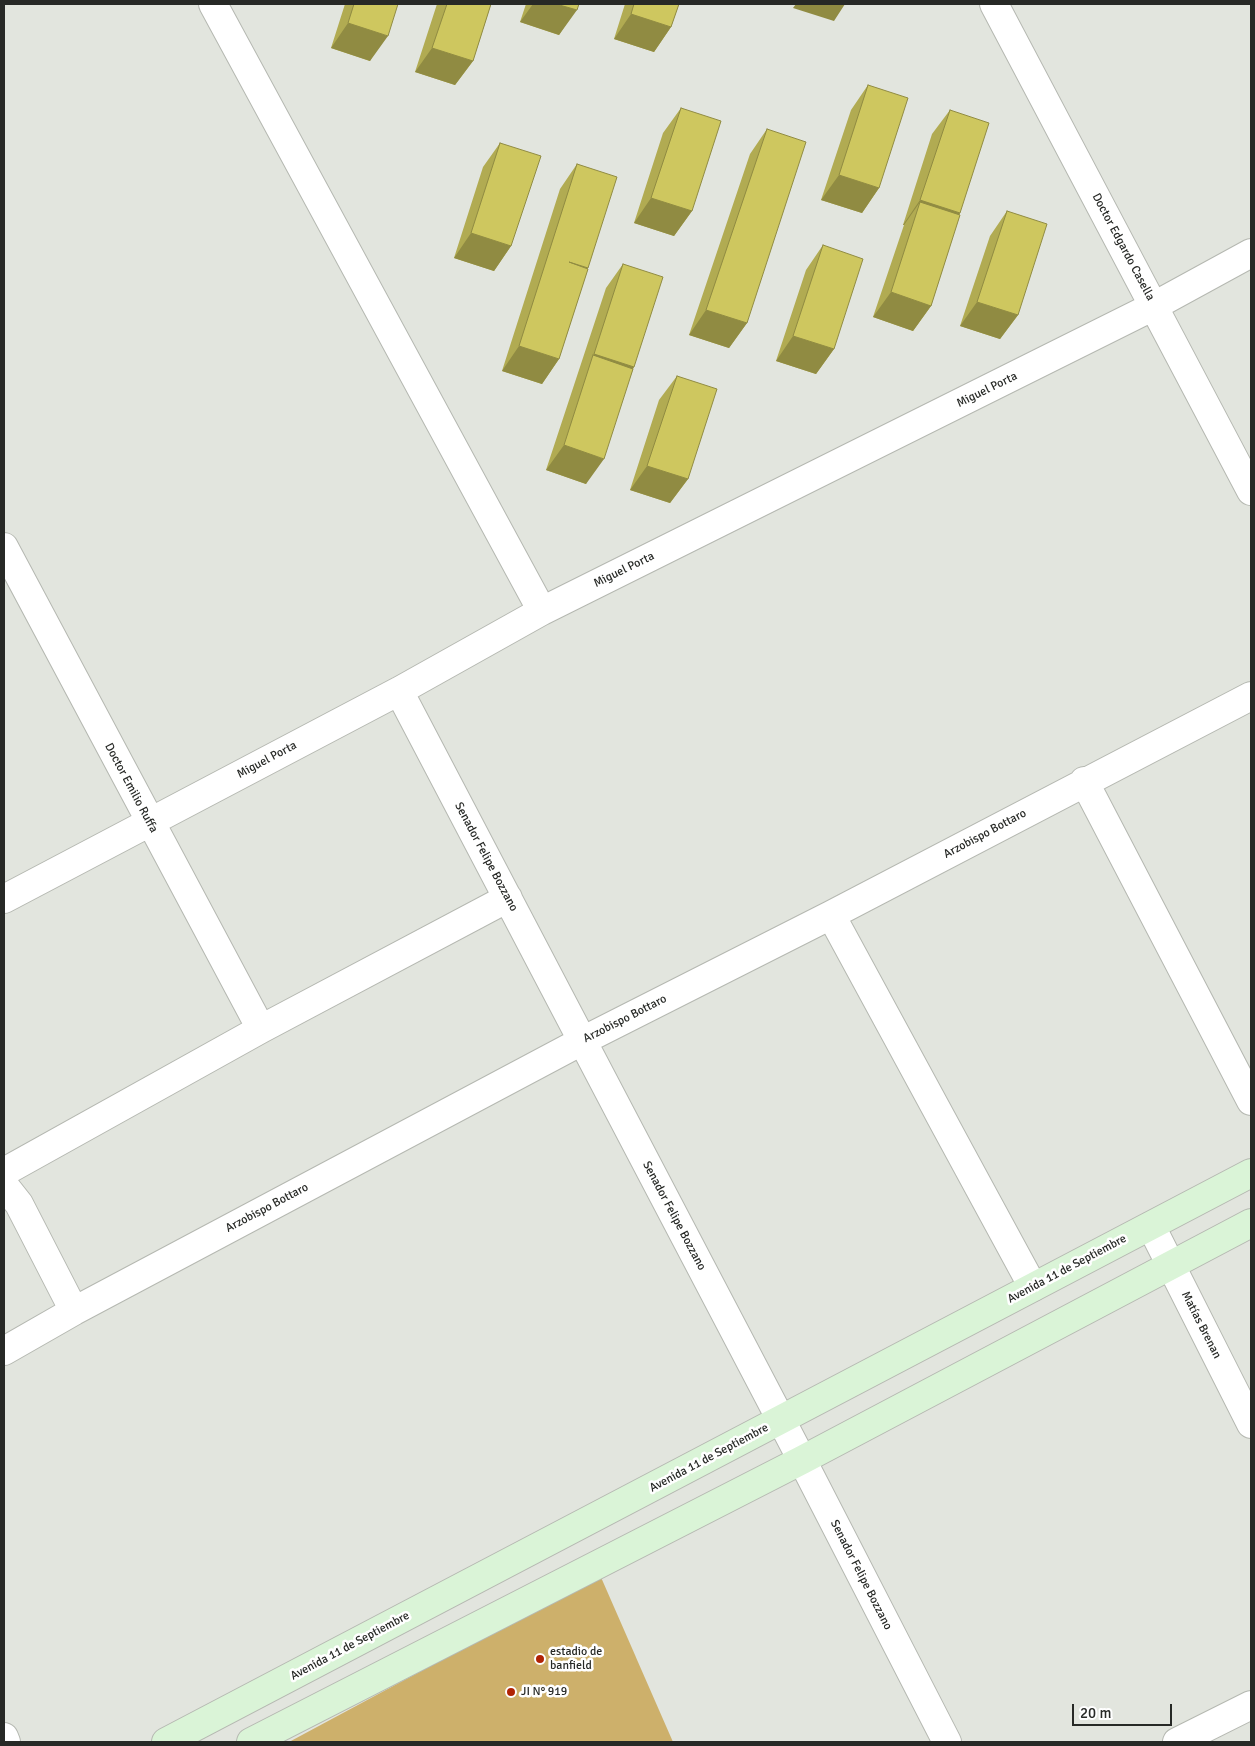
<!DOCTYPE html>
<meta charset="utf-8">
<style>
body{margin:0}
#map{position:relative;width:1255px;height:1746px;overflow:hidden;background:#e2e5de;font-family:Signika,sans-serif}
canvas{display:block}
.frame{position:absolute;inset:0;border:5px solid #272926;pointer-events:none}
.scale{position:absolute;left:1072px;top:1704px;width:100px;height:22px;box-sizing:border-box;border:2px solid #272926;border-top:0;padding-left:6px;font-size:15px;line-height:18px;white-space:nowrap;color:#272926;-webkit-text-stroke:4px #fff;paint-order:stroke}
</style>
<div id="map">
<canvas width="1255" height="1746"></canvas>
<div class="frame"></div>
<div class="scale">20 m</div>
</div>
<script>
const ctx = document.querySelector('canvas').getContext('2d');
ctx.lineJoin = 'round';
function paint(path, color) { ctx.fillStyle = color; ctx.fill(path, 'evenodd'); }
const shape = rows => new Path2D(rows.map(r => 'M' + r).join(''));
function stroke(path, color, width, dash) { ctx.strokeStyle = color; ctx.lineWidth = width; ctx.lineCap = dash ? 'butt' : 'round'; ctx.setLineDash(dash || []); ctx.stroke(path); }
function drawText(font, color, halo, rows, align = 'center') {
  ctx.font = font + ' Signika,sans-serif'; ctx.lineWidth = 5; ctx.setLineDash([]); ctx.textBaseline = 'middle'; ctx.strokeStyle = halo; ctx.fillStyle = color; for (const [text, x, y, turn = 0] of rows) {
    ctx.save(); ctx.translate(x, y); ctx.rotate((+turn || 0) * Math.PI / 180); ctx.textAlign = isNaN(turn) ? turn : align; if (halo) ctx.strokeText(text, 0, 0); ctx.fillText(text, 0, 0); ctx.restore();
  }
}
const green = shape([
 [600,1575,673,1742,289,1742]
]);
const street = shape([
 [213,4,542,611],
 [994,4,1251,491],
 [4,547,261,1029],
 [399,691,802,1460,947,1742],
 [1084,781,1251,1101],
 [4,899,399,691,542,611,1154,306,1251,253],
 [831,915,1033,1287],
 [4,1172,261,1029,508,898],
 [4,1185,19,1204,74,1311],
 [1151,1226,1251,1424],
 [4,1351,74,1311,582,1041,831,915,1251,696],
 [4,1737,6,1742],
 [1177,1742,1251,1705]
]);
const secondary = shape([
 [166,1742,1251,1173],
 [251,1742,802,1460,1251,1223]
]);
const wall = shape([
 [345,4,398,4,370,61,331,48],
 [437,4,491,4,473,61,455,85,415,72],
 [526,4,579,4,559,35,520,22],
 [625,4,679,4,671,27,654,52,614,39],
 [868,85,879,188,862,213,821,200,851,110],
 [681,108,692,211,674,236,634,223,663,133],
 [950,110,960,213,931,306,913,331,873,317,904,225,903,225,932,134],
 [767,129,747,323,729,348,689,335,750,154],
 [500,143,511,246,494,271,454,258,483,167],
 [577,164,588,268,559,359,542,384,502,371,560,189],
 [1007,211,1018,315,1000,339,960,326,990,236],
 [823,245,834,349,816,374,776,361,806,270],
 [623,264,634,367,586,484,546,470,606,288],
 [677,376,688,479,670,503,630,490,659,400]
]);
const shadedWall = shape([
 [533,4,556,4,577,10,559,35,520,22],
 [796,4,845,4,834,21,793,8],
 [631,14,671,27,654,52,614,39],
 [348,23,388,36,370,61,331,48],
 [432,48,473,61,455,85,415,72],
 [839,175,879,188,862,213,821,200],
 [651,198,692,211,674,236,634,223],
 [920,200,960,213,943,238,920,202,904,225,903,225],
 [471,233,511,246,494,271,454,258],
 [891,292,931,306,913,331,873,317],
 [977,302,1018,315,1000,339,960,326],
 [706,310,747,323,729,348,689,335],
 [793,336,834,349,816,374,776,361],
 [519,346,559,359,542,384,502,371],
 [594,354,634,367,616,392,593,356],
 [564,445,604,459,586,484,546,470],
 [647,466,688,479,670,503,630,490]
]);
const building = shape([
 [354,4,398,4,388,36,348,23,354,4],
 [447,4,491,4,473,61,432,48,447,4],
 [556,4,579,4,577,10,556,4],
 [634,4,679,4,671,27,631,14,634,4],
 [868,85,908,98,879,188,839,175,868,85],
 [681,108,721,121,692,211,651,198,681,108],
 [950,110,989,123,960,213,920,200,950,110],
 [767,129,806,142,747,323,706,310,767,129],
 [500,143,541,156,511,246,471,233,500,143],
 [577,164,617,177,588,268,569,262,588,269,559,359,519,346,577,164],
 [920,202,960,215,931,306,891,292,920,202],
 [1007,211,1047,224,1018,315,977,302,1007,211],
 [823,245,863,259,834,349,793,336,823,245],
 [623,264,663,277,634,367,594,354,623,264],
 [593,355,633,369,604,459,564,445,593,355],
 [677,376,717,389,688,479,647,466,677,376]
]);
const markers = [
 [540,1659,5,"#b02305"],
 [511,1692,5,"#b02305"]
];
const streetNames = [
 ["Doctor Edgardo Casella",1123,247,62],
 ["Miguel Porta",987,390,-26],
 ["Miguel Porta",624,570,-26],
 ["Miguel Porta",267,760,-28],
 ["Doctor Emilio Ruffa",131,788,62],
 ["Arzobispo Bottaro",985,834,-28],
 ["Senador Felipe Bozzano",486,857,62],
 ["Arzobispo Bottaro",625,1019,-27],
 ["Arzobispo Bottaro",267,1208,-28],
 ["Senador Felipe Bozzano",674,1216,62],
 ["Avenida 11 de Septiembre",1067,1269,-28],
 ["Matías Brenan",1201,1325,63],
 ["Avenida 11 de Septiembre",709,1458,-28],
 ["Senador Felipe Bozzano",861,1575,63],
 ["Avenida 11 de Septiembre",350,1646,-28]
];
const poiNames = [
 ["estadio de",550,1652],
 ["banfield",550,1666],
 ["JI N° 919",521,1692]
];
paint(green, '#cdb06b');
stroke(street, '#b5b8b1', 30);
stroke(secondary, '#b5b8b1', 30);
stroke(street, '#fff', 28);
stroke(secondary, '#daf4d7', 28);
paint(wall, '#b1ab52');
paint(shadedWall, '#908b42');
paint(building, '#cec75f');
stroke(building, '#908b42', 1);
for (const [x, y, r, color] of markers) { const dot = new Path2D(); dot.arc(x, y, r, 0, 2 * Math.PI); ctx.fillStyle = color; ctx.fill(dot); stroke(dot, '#fff', 2); }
drawText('12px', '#272926', '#fff', streetNames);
drawText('12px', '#272926', '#fff', poiNames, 'left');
</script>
